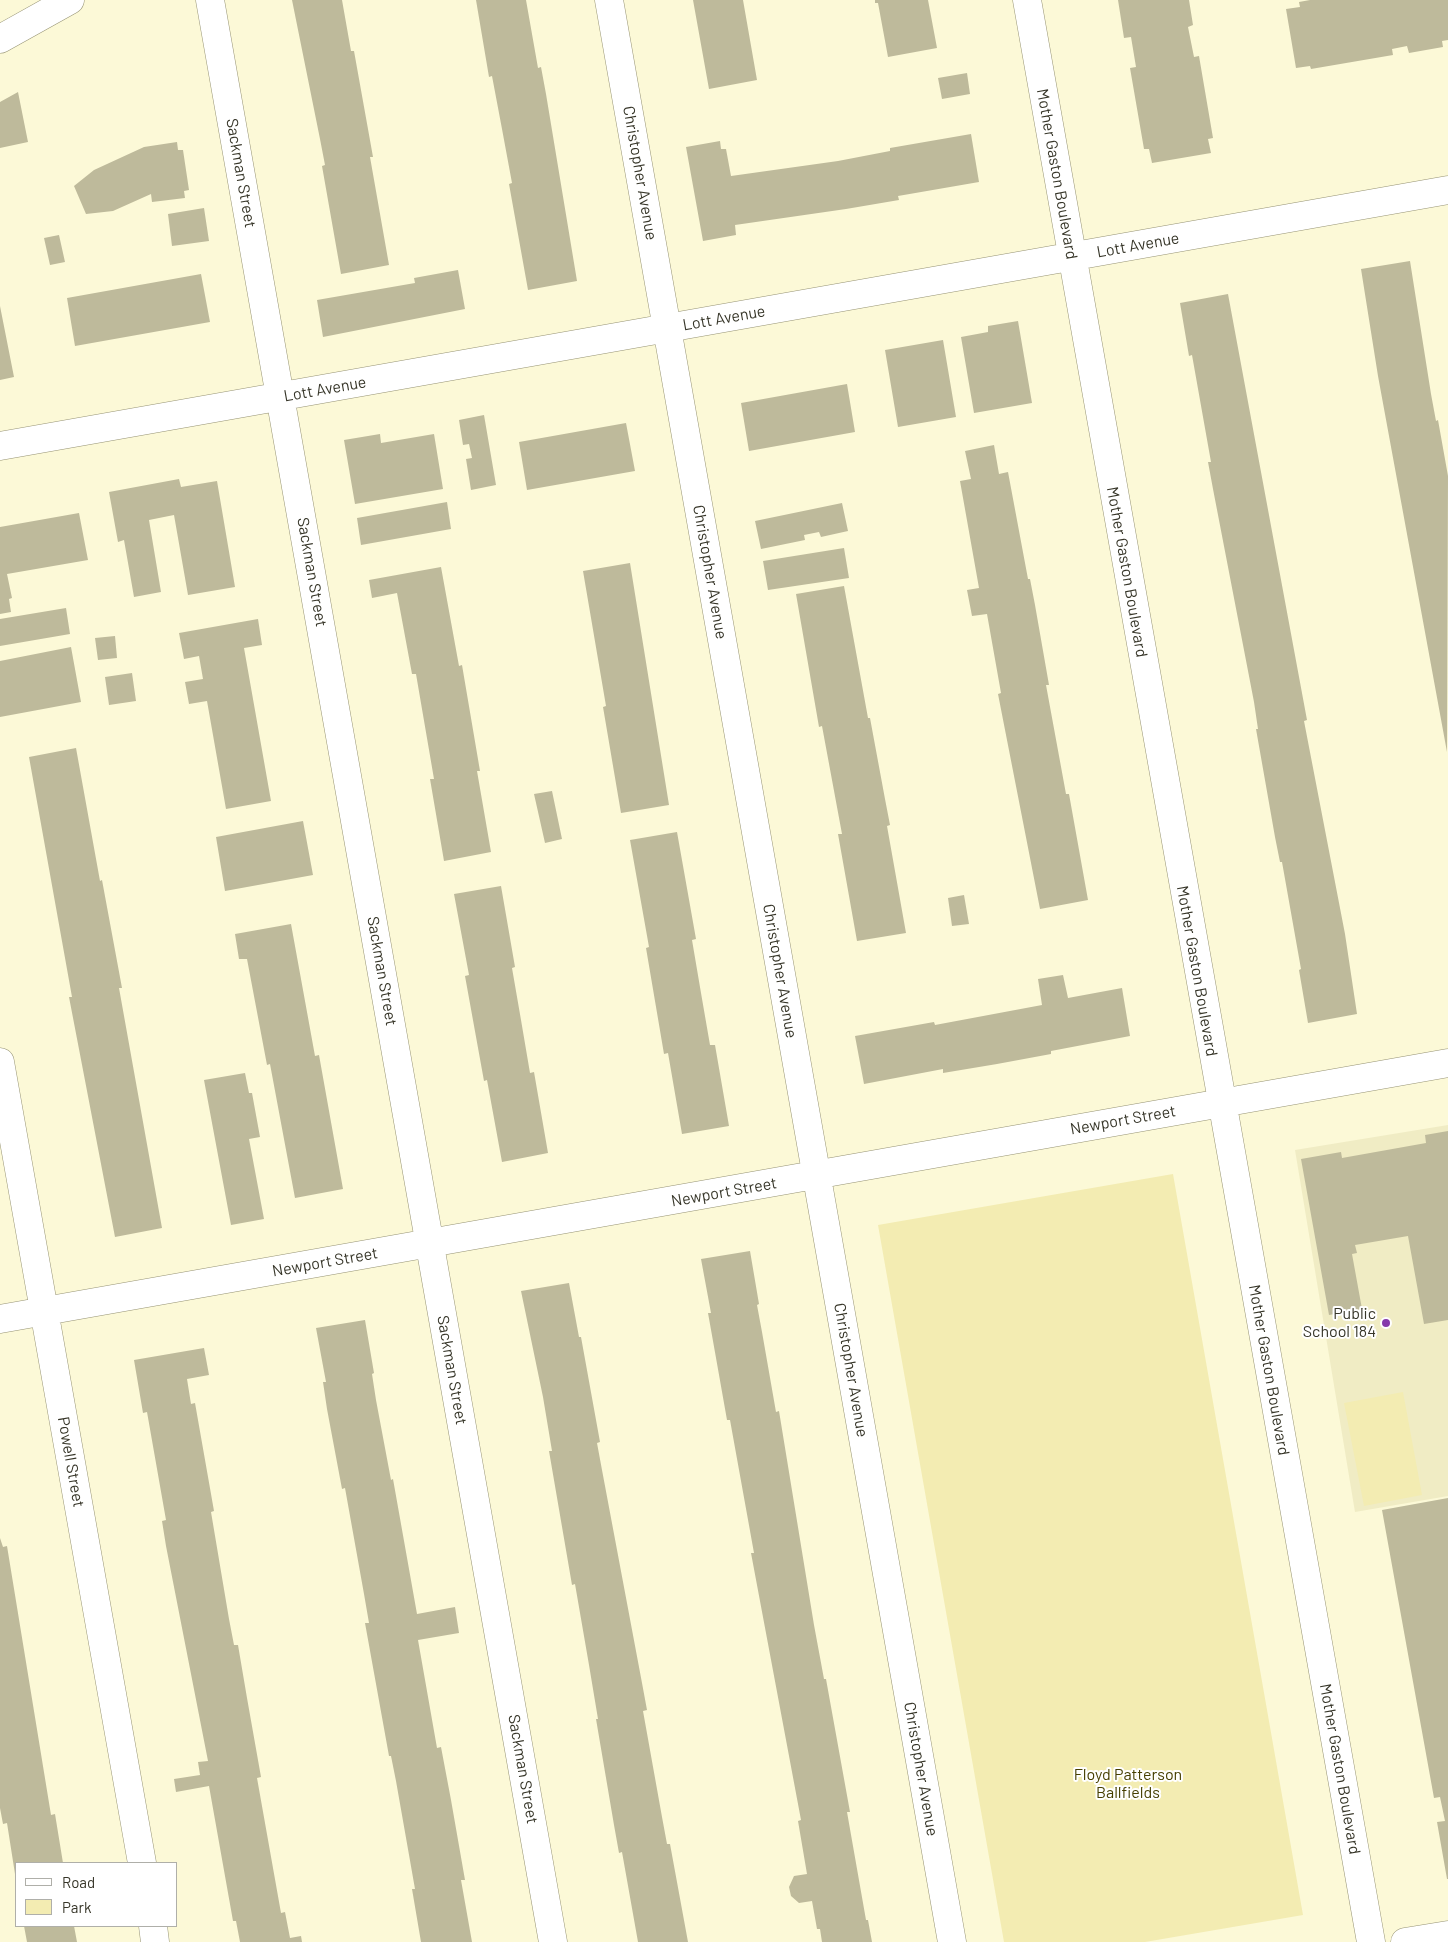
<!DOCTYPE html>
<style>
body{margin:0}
#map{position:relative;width:1448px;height:1942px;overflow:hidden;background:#fcf9d7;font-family:Barlow,sans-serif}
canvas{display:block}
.legend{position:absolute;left:15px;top:1862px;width:162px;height:65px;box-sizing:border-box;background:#fff;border:1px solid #afafa9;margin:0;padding:6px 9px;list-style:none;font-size:15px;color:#373629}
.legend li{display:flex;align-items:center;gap:10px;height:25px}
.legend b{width:25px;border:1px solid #afafa9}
</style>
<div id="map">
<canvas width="1448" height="1942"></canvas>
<ul class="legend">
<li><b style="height:6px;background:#fff"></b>Road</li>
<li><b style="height:14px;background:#f3ecb2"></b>Park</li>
</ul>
</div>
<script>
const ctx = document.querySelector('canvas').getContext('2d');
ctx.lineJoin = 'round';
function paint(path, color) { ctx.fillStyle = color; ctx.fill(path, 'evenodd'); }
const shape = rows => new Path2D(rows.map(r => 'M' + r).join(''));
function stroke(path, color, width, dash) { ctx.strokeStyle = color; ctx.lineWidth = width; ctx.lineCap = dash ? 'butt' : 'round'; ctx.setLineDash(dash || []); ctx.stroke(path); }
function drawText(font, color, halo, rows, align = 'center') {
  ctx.font = font + ' Barlow,sans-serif'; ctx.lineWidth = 4; ctx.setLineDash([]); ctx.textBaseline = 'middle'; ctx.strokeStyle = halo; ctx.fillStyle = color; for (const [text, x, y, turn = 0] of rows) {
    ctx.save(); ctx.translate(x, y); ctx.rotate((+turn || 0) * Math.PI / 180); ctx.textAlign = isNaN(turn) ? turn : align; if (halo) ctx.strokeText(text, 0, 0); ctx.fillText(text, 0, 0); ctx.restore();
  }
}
const built = shape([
 [1448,1125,1448,1496,1355,1512,1295,1150]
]);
const green = shape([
 [1173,1174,1303,1915,1145,1942,1004,1942,878,1225],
 [1403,1392,1422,1495,1364,1506,1344,1403]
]);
const building = shape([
 [292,0,342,0,351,51,354,51,373,157,370,157,389,265,341,274,322,166,325,165,320,139],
 [476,0,526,0,538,68,541,67,546,94,577,281,528,290,509,184,512,183,502,129,492,76,489,77],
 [693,0,743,0,757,80,709,89],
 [875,0,928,0,937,48,888,57,878,3,875,3],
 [1118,0,1189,0,1193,25,1188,27,1194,57,1199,56,1213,138,1208,139,1211,153,1152,163,1149,149,1144,149,1130,68,1136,67,1131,37,1124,38],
 [1310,0,1448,0,1448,40,1442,41,1443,47,1409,53,1407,46,1392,49,1393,55,1311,69,1310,66,1296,68,1286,9,1300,7,1299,2],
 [967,73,970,94,942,99,938,78],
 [18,92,28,142,0,148,0,102],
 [971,134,979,182,898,196,899,200,846,209,735,225,736,235,703,241,686,147,720,141,721,149,726,149,731,176,838,161,890,151,890,148],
 [177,142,178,150,183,150,189,190,184,191,185,198,152,202,151,194,113,211,86,214,74,186,94,170,144,147],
 [204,208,209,241,172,246,168,214],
 [59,235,65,262,50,265,44,238],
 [1410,261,1431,394,1436,421,1438,420,1448,476,1447,752,1378,376,1361,269],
 [458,270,465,309,323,337,317,300,415,283,414,278],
 [201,274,210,322,75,346,67,298],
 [1228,294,1307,720,1304,721,1345,934,1357,1014,1308,1023,1299,970,1301,969,1282,862,1280,862,1275,837,1256,729,1258,729,1254,702,1213,489,1208,462,1211,462,1192,355,1189,356,1180,303],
 [0,306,14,377,0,380],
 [1018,321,1032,403,974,413,961,337,988,332,988,326],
 [943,340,956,417,898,427,885,350],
 [847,384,855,432,749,451,741,403],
 [484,415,496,485,471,490,466,459,472,458,469,444,463,445,459,420],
 [626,423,635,471,527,490,519,442],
 [380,434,381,443,434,434,443,489,355,504,344,440],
 [994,445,999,474,1008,472,1028,579,1030,579,1035,605,1049,685,1046,685,1066,794,1069,794,1088,900,1040,909,998,694,1001,693,987,614,972,616,967,590,979,588,960,481,971,479,965,451],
 [179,479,181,487,217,481,235,587,188,595,174,515,149,520,161,592,134,597,124,540,118,542,109,492],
 [447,502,451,529,361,545,357,518],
 [842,503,848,531,821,537,819,532,804,535,805,540,761,549,755,521],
 [79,513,88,560,7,574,12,598,9,599,11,612,0,614,0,527],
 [844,548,849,578,768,590,763,561],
 [630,563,669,805,621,813,603,707,606,706,583,571],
 [441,567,459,666,462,665,480,771,477,771,491,852,444,861,430,779,434,779,416,674,412,674,397,593,372,598,369,580],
 [844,586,868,718,870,718,885,799,890,825,887,826,906,933,857,941,838,834,842,834,822,726,819,727,796,594],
 [66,608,70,634,0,646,0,619],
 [258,619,262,645,244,648,271,801,226,809,207,701,189,704,185,682,203,679,199,656,184,659,179,633],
 [115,636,117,658,98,660,95,638],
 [71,647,81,702,0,717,0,661],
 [132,673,136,701,109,705,105,677],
 [76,748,100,881,102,880,122,988,119,988,162,1228,115,1237,69,997,72,997,29,757],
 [552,791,562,839,545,843,534,794],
 [303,821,313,875,225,891,216,837],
 [677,832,696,939,692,940,701,993,710,1045,715,1045,729,1126,682,1134,668,1053,664,1054,646,948,649,947,630,840],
 [501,886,515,967,512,968,521,1020,530,1073,534,1072,548,1153,502,1162,487,1080,484,1081,465,976,469,975,454,894],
 [964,895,969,924,952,926,948,898],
 [291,924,315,1056,319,1055,343,1189,295,1198,270,1064,267,1065,247,959,239,959,235,934],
 [1063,975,1068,998,1122,988,1130,1036,1051,1051,1051,1054,997,1064,943,1073,943,1069,864,1084,855,1036,934,1022,935,1025,1042,1005,1038,979],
 [245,1073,249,1093,252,1093,260,1137,249,1139,264,1219,231,1225,204,1080],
 [1448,1131,1448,1320,1424,1324,1408,1236,1355,1245,1357,1253,1352,1254,1362,1309,1329,1315,1301,1159,1341,1152,1342,1158,1426,1143,1425,1135],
 [750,1251,759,1304,757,1305,762,1332,776,1412,779,1411,814,1625,824,1679,826,1679,850,1812,847,1812,866,1920,868,1920,872,1942,822,1942,820,1929,817,1929,812,1901,799,1903,791,1896,789,1887,794,1876,807,1874,798,1821,801,1820,751,1553,754,1553,730,1420,727,1420,713,1341,708,1313,711,1313,701,1259],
 [569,1283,579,1337,581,1337,600,1442,597,1443,602,1470,642,1683,647,1710,643,1711,662,1817,667,1844,670,1844,688,1942,638,1942,622,1852,619,1853,614,1825,596,1719,598,1719,589,1665,575,1584,572,1585,549,1451,552,1451,543,1397,521,1291],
 [365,1320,374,1373,372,1374,376,1400,391,1480,393,1479,417,1614,455,1607,459,1633,418,1640,437,1748,441,1747,451,1800,465,1880,461,1880,472,1942,421,1942,412,1889,415,1889,396,1781,391,1756,389,1756,365,1623,369,1623,364,1594,345,1488,342,1489,327,1409,323,1382,326,1382,316,1328],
 [204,1348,209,1375,187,1379,191,1404,195,1403,214,1511,211,1512,229,1619,234,1645,238,1645,247,1698,261,1777,257,1778,281,1913,285,1912,290,1938,301,1936,302,1942,240,1942,236,1921,233,1921,209,1786,176,1792,174,1779,200,1775,198,1762,208,1761,166,1546,162,1521,166,1520,147,1412,143,1413,134,1360],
 [1448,1498,1448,1879,1447,1879,1437,1822,1445,1821,1440,1797,1434,1798,1382,1510],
 [0,1538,3,1547,7,1546,51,1815,55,1814,63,1863,16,1863,15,1874,7,1823,3,1824,0,1808],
 [24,1926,74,1926,77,1942,27,1942]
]);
const street = shape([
 [210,0,553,1942],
 [609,0,952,1942],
 [1027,0,1371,1942],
 [0,446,1448,190],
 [0,1062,142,1863],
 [0,1319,1448,1063],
 [153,1926,155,1942],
 [1405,1942,1448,1935]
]);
const secondary = shape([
 [0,39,70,0]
]);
const markers = [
 [1386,1323,5,"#8539ab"]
];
const streetNames = [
 ["Sackman Street",241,173,80],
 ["Christopher Avenue",640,173,80],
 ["Mother Gaston Boulevard",1057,174,80],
 ["Lott Avenue",1138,245,-10],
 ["Lott Avenue",724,318,-10],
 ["Lott Avenue",325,389,-10],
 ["Sackman Street",312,572,80],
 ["Christopher Avenue",710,572,80],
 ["Mother Gaston Boulevard",1127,572,80],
 ["Sackman Street",382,971,80],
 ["Christopher Avenue",780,971,80],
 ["Mother Gaston Boulevard",1197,971,80],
 ["Newport Street",1123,1120,-10],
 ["Newport Street",724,1192,-10],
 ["Newport Street",325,1262,-10],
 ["Sackman Street",452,1370,80],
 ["Christopher Avenue",851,1370,80],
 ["Mother Gaston Boulevard",1269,1370,80],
 ["Powell Street",71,1462,80],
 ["Sackman Street",523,1769,80],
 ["Christopher Avenue",921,1769,80],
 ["Mother Gaston Boulevard",1340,1769,80]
];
const poiNames = [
 ["Public",1376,1314],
 ["School 184",1376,1332]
];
const parkNames = [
 ["Floyd Patterson",1128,1775],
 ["Ballfields",1128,1793]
];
paint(built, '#f0ecc4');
paint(green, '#f3ecb2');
paint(building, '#beba9b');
stroke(street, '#969374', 29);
stroke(secondary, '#969374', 29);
stroke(street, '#fff', 28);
stroke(secondary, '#fff', 28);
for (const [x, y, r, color] of markers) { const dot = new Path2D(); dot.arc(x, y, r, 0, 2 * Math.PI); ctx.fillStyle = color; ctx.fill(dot); stroke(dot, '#fff', 2); }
drawText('16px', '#373629', '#fff', streetNames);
drawText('16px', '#373629', '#fff', poiNames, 'right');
drawText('16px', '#463f00', '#fff', parkNames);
</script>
